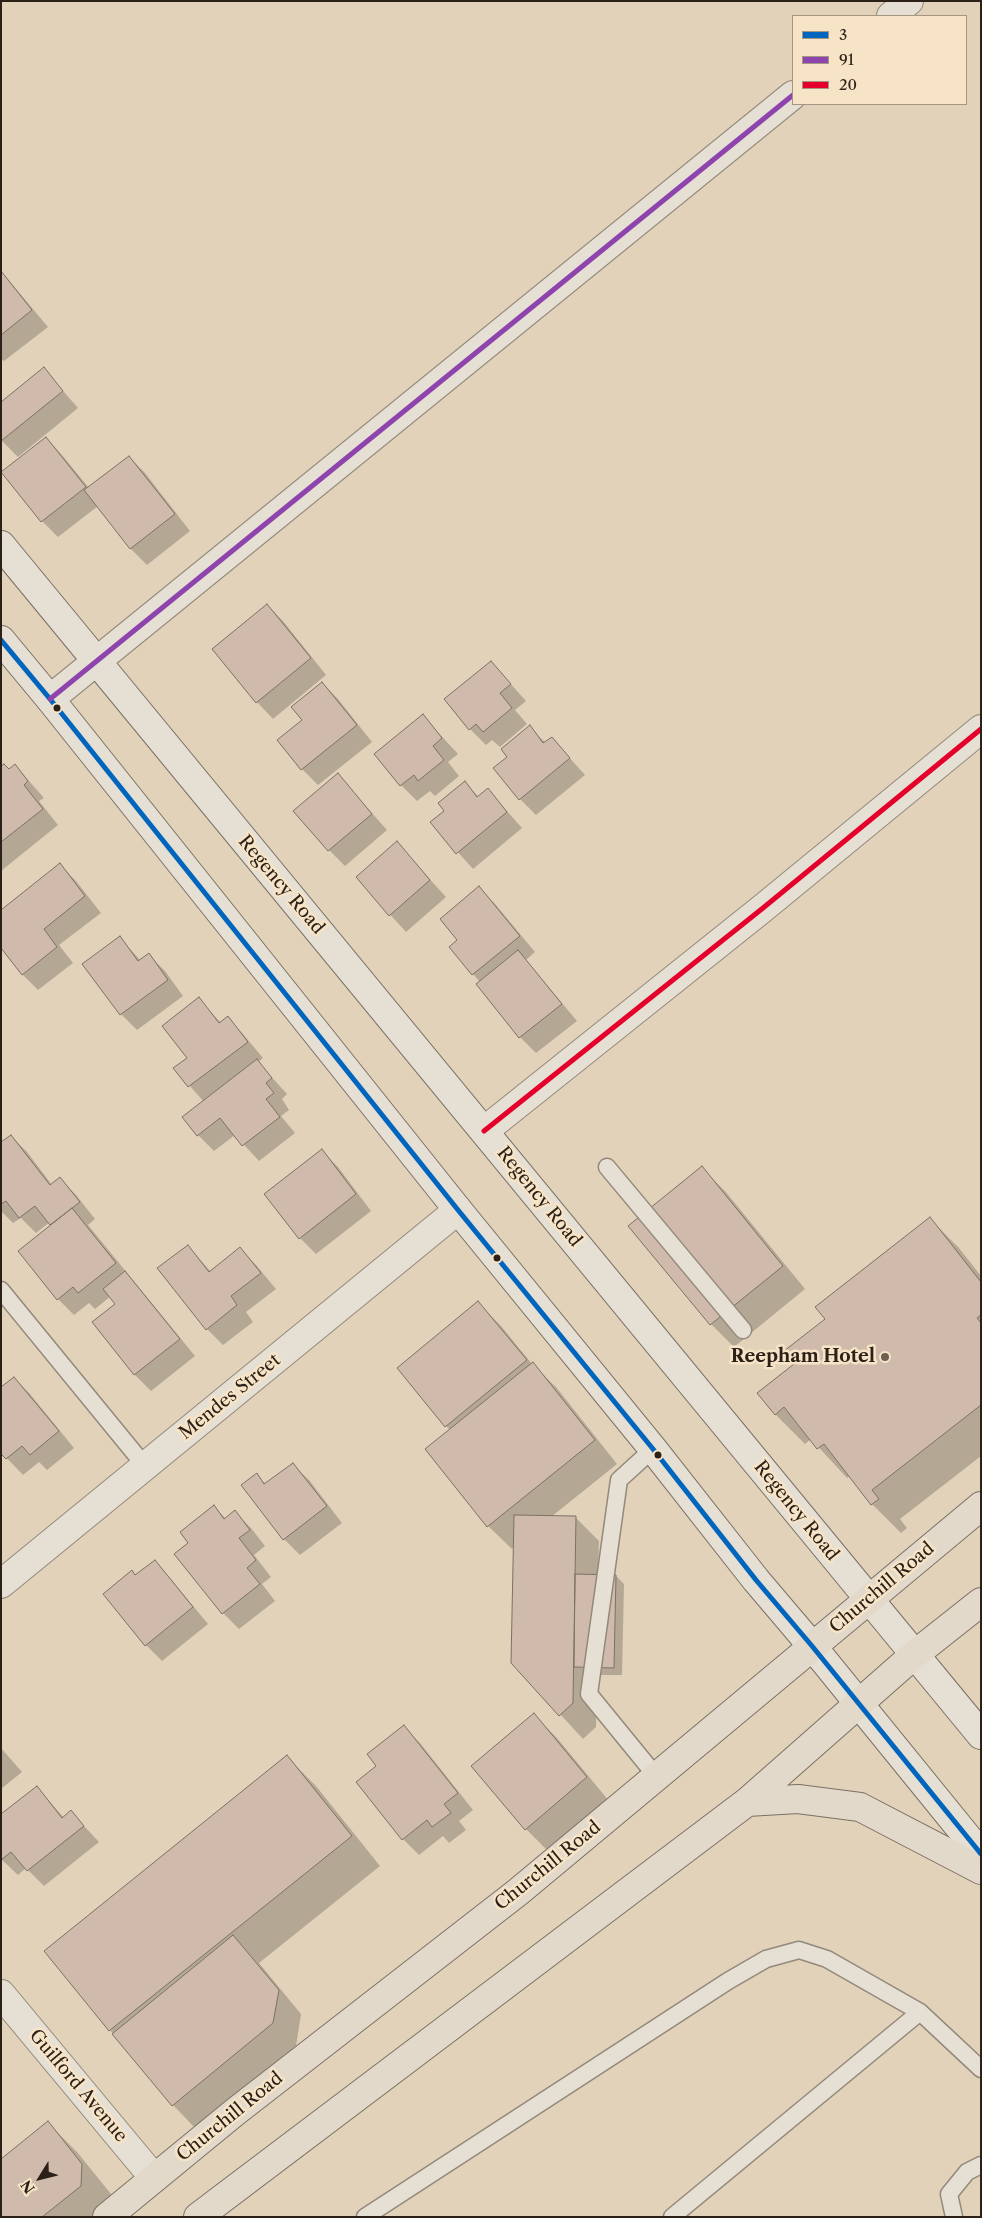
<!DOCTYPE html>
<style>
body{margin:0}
#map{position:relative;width:982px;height:2218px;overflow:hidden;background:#e2d2ba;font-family:"Libre Caslon Text",serif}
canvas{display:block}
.frame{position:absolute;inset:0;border:2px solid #2b2119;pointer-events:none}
.legend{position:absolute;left:792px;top:15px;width:175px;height:90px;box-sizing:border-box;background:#f7e4c7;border:1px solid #a59681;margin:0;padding:6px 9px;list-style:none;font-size:15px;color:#2b2119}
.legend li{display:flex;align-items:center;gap:10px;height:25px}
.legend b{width:25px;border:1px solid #a59681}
.north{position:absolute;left:15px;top:2153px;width:50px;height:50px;-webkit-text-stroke:4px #f7e4c7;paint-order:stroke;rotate:234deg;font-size:14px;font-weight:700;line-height:20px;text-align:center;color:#2b2119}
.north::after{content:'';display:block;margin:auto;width:18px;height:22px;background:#2b2119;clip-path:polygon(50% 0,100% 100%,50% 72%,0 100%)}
</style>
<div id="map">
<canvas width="982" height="2218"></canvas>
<div class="frame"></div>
<ul class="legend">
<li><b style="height:6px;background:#0065bd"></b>3</li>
<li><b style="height:6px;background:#8e44ad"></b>91</li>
<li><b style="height:6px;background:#e4002b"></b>20</li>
</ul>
<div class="north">N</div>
</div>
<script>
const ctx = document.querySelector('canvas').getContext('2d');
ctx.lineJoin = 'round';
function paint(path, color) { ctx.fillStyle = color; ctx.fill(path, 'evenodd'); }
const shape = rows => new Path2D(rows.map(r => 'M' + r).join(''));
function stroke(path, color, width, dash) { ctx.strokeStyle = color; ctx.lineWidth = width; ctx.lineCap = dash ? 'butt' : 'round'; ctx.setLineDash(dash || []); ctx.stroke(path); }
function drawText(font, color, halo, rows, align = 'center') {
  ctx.font = font + ' "Libre Caslon Text",serif'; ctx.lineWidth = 5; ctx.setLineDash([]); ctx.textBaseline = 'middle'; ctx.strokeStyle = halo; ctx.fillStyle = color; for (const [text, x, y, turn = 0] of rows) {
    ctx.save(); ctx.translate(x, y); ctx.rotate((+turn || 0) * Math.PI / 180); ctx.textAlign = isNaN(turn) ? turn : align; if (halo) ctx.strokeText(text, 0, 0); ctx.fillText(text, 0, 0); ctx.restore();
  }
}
const shadow = shape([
 [1,271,48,327,4,361,1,359],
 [44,369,78,408,18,457,1,440],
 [46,438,62,455,89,488,129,457,145,473,190,531,147,565,131,549,98,506,58,537,42,521],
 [267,605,283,621,326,675,273,719,257,702,213,649],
 [491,662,526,701,515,710,527,724,500,747,492,740,486,745,470,729],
 [322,683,338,699,372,742,318,785,302,769,303,720],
 [422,715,458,754,448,762,459,776,435,796,430,791,417,801,401,785],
 [529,727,546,743,552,738,585,775,536,815,520,799,508,758],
 [15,765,44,798,39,801,58,825,1,871,1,767,9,770],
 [338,775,387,830,345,866,329,850],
 [465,783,479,797,488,790,522,828,473,869,432,823,446,811],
 [397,843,446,897,406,932,357,878],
 [60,865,76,881,101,913,59,945,73,963,38,990,22,974],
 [479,888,495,904,535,952,526,960,577,1021,536,1053,520,1037,478,984,480,982,473,974,459,940],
 [120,938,141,961,149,955,165,971,183,996,137,1030,121,1014],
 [199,999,221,1023,227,1018,243,1034,263,1058,258,1062,287,1094,282,1099,289,1110,281,1116,295,1133,259,1161,235,1135,214,1151,198,1135,204,1102,175,1069,189,1058],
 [11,1136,27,1152,52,1185,60,1179,76,1195,95,1219,88,1225,195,1356,151,1391,135,1375,94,1323,117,1304,111,1296,95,1309,89,1303,74,1315,58,1299,52,1225,50,1222,36,1233,21,1218,13,1223,1,1211,1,1144],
 [322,1151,338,1167,371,1211,316,1254,300,1238],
 [701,1168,725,1191,805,1289,734,1347,711,1324],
 [930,1219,959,1248,981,1276,981,1456,900,1519,907,1528,901,1533,872,1504,850,1476,847,1478,811,1439,805,1444,775,1414,796,1364,827,1319],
 [188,1246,211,1272,240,1249,256,1265,276,1289,246,1312,253,1322,223,1345,207,1329],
 [478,1303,501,1326,532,1364,556,1387,617,1464,551,1517,576,1518,599,1541,598,1576,616,1576,624,1584,622,1675,597,1675,596,1727,583,1739,512,1662,514,1547,512,1549,488,1526,450,1430,446,1426],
 [14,1378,30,1394,74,1448,47,1470,39,1462,23,1475,1,1452],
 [292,1464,309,1480,342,1523,300,1555,284,1539,256,1475,266,1484],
 [214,1506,226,1519,235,1512,251,1528,265,1546,254,1555,271,1577,262,1584,275,1601,239,1629,223,1613,190,1543],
 [154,1562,170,1578,208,1624,162,1661,146,1645,136,1576],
 [534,1715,557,1738,609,1801,549,1852,526,1829],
 [404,1727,420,1743,473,1810,459,1821,466,1830,449,1843,443,1836,419,1855,403,1839,377,1767],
 [1,1748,22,1772,1,1789],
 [287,1757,316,1786,380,1866,259,1963,301,2014,296,2046,196,2129,173,2105,110,2030],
 [37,1787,64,1818,71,1812,99,1842,44,1886,26,1868,18,1875,1,1859],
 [48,2123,77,2152,111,2194,108,2217,1,2217]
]);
const building = shape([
 [1,271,32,310,1,335,1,271],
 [44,367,63,391,1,441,1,402,44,367],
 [46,437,86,487,41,522,1,472,46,437],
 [129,456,175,514,130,549,84,490,129,456],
 [267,604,311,658,256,703,212,649,267,604],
 [491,661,511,684,500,693,512,708,483,732,476,724,469,730,444,699,491,661],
 [322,682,357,725,301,770,277,740,302,720,291,707,322,682],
 [423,714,442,738,433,746,444,760,418,781,414,775,400,786,374,754,423,714],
 [530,725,543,743,552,737,570,758,519,800,493,768,507,757,501,749,530,725],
 [4,764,9,769,15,764,28,781,24,785,43,809,1,842,1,766,4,764],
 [338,773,372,814,328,851,293,811,338,773],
 [465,781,477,797,488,788,507,812,456,854,430,822,444,811,438,803,465,781],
 [397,841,430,880,389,916,356,877,397,841],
 [60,863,85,896,44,929,57,947,22,975,1,948,1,910,60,863],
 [479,886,520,936,472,975,449,947,457,940,440,919,479,886],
 [120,936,138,961,149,953,168,980,120,1015,82,964,120,936],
 [518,950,562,1004,519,1038,476,984,518,950],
 [199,997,219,1023,228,1016,248,1042,188,1087,173,1068,187,1058,162,1026,199,997],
 [257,1059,272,1078,266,1083,274,1093,266,1099,280,1117,242,1146,220,1118,197,1136,182,1117,257,1059],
 [11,1135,50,1185,60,1177,80,1202,50,1225,35,1206,19,1218,6,1201,1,1204,1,1142,11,1135],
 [322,1149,356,1194,299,1239,264,1194,322,1149],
 [702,1166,783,1266,710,1325,628,1226,702,1166],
 [72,1208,116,1263,78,1293,73,1287,57,1300,18,1251,72,1208],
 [930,1217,981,1282,981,1315,977,1318,981,1323,981,1405,872,1490,879,1499,871,1505,824,1444,817,1449,784,1407,775,1415,757,1393,794,1364,784,1351,825,1319,815,1307,930,1217],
 [188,1245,209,1272,240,1247,261,1273,231,1296,237,1305,206,1330,157,1268,188,1245],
 [125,1271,180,1339,134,1375,92,1322,115,1304,103,1289,125,1271],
 [478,1301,527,1360,445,1427,397,1368,478,1301],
 [533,1362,595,1440,487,1527,425,1449,533,1362],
 [14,1377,59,1431,30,1455,22,1446,6,1459,1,1454,1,1387,14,1377],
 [293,1463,327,1506,283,1540,241,1485,257,1473,264,1484,293,1463],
 [214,1505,224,1519,235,1510,250,1530,239,1538,256,1560,247,1568,260,1584,222,1614,174,1554,188,1543,180,1532,214,1505],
 [514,1515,576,1516,573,1703,559,1716,511,1663,514,1515],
 [155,1560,193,1607,145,1646,103,1594,132,1570,135,1575,155,1560],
 [575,1574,616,1575,614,1668,574,1667,575,1574],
 [534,1713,587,1777,525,1830,471,1766,534,1713],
 [404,1725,458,1793,444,1804,451,1813,432,1827,427,1820,402,1840,356,1782,376,1766,367,1754,404,1725],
 [287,1755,352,1836,109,2031,44,1951,287,1755],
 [37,1786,62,1818,71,1810,84,1826,27,1871,11,1852,1,1860,1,1814,37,1786],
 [233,1935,279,1990,273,2023,172,2106,112,2034,233,1935],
 [48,2121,82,2164,81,2186,42,2217,1,2217,1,2159,48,2121]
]);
const service = shape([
 [607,1167,743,1330],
 [1,1290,145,1466],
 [653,1449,619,1480,589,1694,656,1776],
 [365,2217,728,1981,766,1959,799,1950,827,1959,920,2012,981,2069],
 [672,2217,920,2012],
 [954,2217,949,2194,967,2172,981,2165]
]);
const minor = shape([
 [891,16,909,1],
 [50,699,793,95],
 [484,1131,763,908,981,729],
 [1,1584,458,1210],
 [1,1994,154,2178]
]);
const secondary = shape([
 [1,545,981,1735],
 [1,640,50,699,458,1210,653,1449,756,1580,812,1646,981,1854]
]);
const primary = shape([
 [747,1802,798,1799,860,1807,981,1870],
 [107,2217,235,2112,518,1892,981,1506],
 [198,2217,747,1802,914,1655,981,1602]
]);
const bus1 = shape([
 [1,640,50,699,458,1210,653,1449,756,1580,812,1646,981,1854]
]);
const bus2 = shape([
 [50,699,793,95]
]);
const bus3 = shape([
 [484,1131,763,908,981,729]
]);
const markers = [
 [57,708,4.5,"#2b2119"],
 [497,1258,4.5,"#2b2119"],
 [885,1357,5,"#6b5f51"],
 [658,1455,4.5,"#2b2119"]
];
const streetNames = [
 ["Regency Road",281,885,50],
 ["Regency Road",539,1197,51],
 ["Mendes Street",230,1397,-39],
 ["Regency Road",796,1511,51],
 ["Churchill Road",882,1588,-40],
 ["Churchill Road",548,1866,-39],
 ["Guilford Avenue",78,2086,50],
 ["Churchill Road",230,2117,-39]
];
const poiNames = [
 ["Reepham Hotel",875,1357]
];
paint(shadow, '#0003');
paint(building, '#cfbaab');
stroke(building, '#7a7165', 1);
stroke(service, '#93897b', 19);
stroke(minor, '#93897b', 30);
stroke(secondary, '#7a7165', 30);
stroke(primary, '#7a7165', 30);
stroke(service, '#e6dfd3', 16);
stroke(minor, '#e6dfd3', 28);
stroke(secondary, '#e6dfd3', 28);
stroke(primary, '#e2d9cb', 28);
stroke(bus1, '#0065bd', 5);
stroke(bus2, '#8e44ad', 5);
stroke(bus3, '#e4002b', 5);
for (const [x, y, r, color] of markers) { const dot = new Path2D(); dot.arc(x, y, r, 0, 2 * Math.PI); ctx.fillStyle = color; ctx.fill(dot); stroke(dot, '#f7e4c7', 2); }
drawText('18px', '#2b2119', '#f7e4c7', streetNames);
drawText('bold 18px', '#2b2119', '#f7e4c7', poiNames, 'right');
</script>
